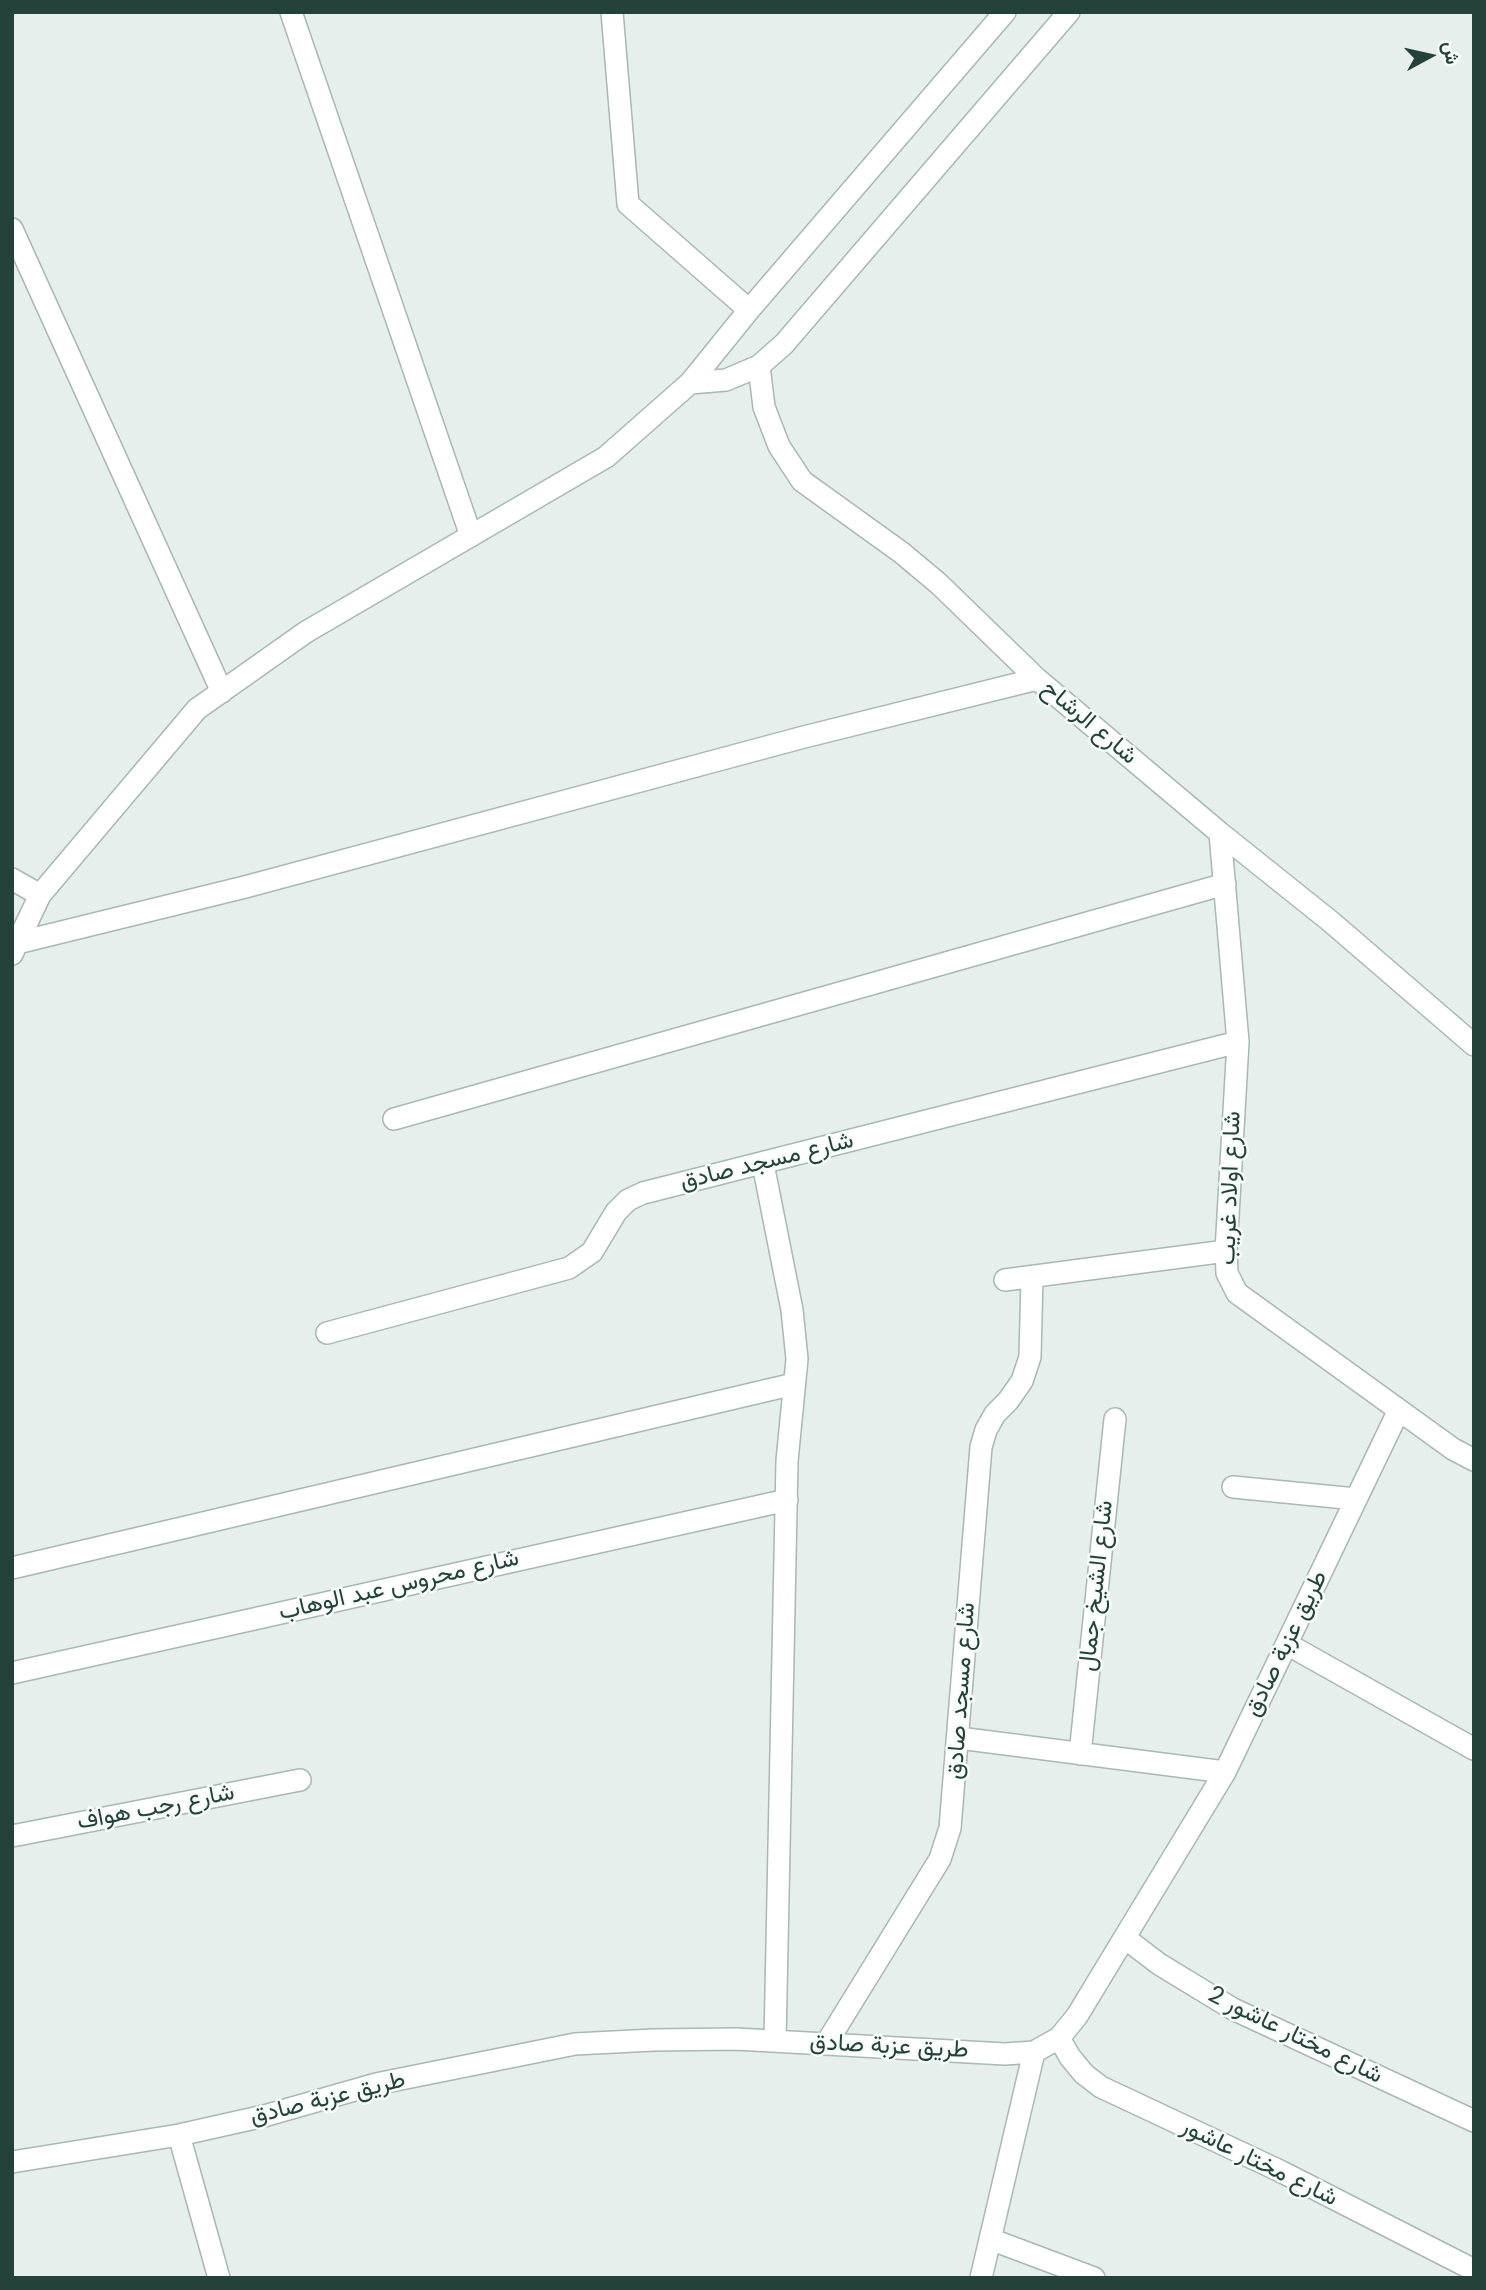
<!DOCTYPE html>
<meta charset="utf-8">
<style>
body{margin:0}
#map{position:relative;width:1486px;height:2290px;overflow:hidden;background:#e6efeb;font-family:Poppins,Vazirmatn,sans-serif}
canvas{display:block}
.frame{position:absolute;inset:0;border:14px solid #24423a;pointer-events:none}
.north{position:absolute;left:1395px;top:21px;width:70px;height:70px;-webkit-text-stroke:5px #f7fbf9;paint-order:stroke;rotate:82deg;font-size:19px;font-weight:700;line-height:28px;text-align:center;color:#24423a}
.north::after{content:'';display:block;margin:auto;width:24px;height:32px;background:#24423a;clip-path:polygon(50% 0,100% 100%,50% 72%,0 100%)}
</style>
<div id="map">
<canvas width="1486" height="2290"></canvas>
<div class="frame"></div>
<div class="north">ش</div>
</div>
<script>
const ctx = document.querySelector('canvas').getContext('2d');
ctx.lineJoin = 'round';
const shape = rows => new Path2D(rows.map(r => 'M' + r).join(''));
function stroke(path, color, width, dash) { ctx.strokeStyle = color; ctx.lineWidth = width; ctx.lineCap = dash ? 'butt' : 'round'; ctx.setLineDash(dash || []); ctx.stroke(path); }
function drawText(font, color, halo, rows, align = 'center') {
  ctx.font = font + ' Poppins,Vazirmatn,sans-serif'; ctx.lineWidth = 5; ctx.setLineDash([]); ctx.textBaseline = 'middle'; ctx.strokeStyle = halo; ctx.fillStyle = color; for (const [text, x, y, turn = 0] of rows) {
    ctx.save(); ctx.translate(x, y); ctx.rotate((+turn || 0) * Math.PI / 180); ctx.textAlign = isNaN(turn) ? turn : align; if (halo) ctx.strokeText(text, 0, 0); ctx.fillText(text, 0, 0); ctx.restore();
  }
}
const street = shape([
 [291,12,471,536],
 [612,12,628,204,749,310],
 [12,229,222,692],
 [759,366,764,407,779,446,802,481,902,553,939,584,1037,679,1220,833,1330,921,1474,1045],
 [690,383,726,380,759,366,784,344,1069,12],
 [1220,833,1238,1042,1226,1251,1227,1273,1237,1293,1453,1449,1474,1460],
 [12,879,40,895],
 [17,943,245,887,804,737,1037,679],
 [12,954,40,895,197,709,306,632,606,457,690,383,749,310,1005,12],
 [394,1119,1225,884],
 [763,1164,792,1310,797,1359,787,1461,775,2041],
 [1005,1280,1226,1251],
 [327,1333,569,1268,592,1252,616,1212,628,1200,643,1193,1238,1042],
 [1233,1487,1356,1499],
 [12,1568,794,1384],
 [1287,1644,1474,1749],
 [12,1673,787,1500],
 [959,1738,1225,1772],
 [1080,1754,1115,1419],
 [12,1836,300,1780],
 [1125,1938,1159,1964,1233,2009,1474,2121],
 [1059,2038,1070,2057,1084,2074,1101,2087,1280,2171,1474,2270],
 [826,2044,940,1859,950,1828,981,1447,986,1430,995,1414,1008,1401,1022,1381,1030,1357,1032,1277],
 [179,2135,219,2278],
 [12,2162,179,2135,264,2116,376,2084,575,2044,653,2040,736,2039,1005,2054,1034,2052,1059,2038,1077,2016,1225,1772,1399,1410],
 [990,2239,1094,2278],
 [981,2278,1034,2052]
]);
const streetNames = [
 ["شارع الرشاح",1089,723,40],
 ["شارع مسجد صادق",767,1162,-14],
 ["شارع اولاد غريب",1231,1188,-88],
 ["شارع محروس عبد الوهاب",399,1586,-13],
 ["شارع الشيخ جمال",1097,1586,-84],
 ["طريق عزبة صادق",1287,1644,-64],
 ["شارع مسجد صادق",962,1691,-86],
 ["شارع رجب هواف",156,1808,-11],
 ["شارع مختار عاشور 2",1295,2036,26],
 ["طريق عزبة صادق",889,2047,3],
 ["طريق عزبة صادق",328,2099,-14],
 ["شارع مختار عاشور",1259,2163,26]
];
stroke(street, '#a8b8b2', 24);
stroke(street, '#fff', 21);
drawText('24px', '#24423a', '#f7fbf9', streetNames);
</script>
